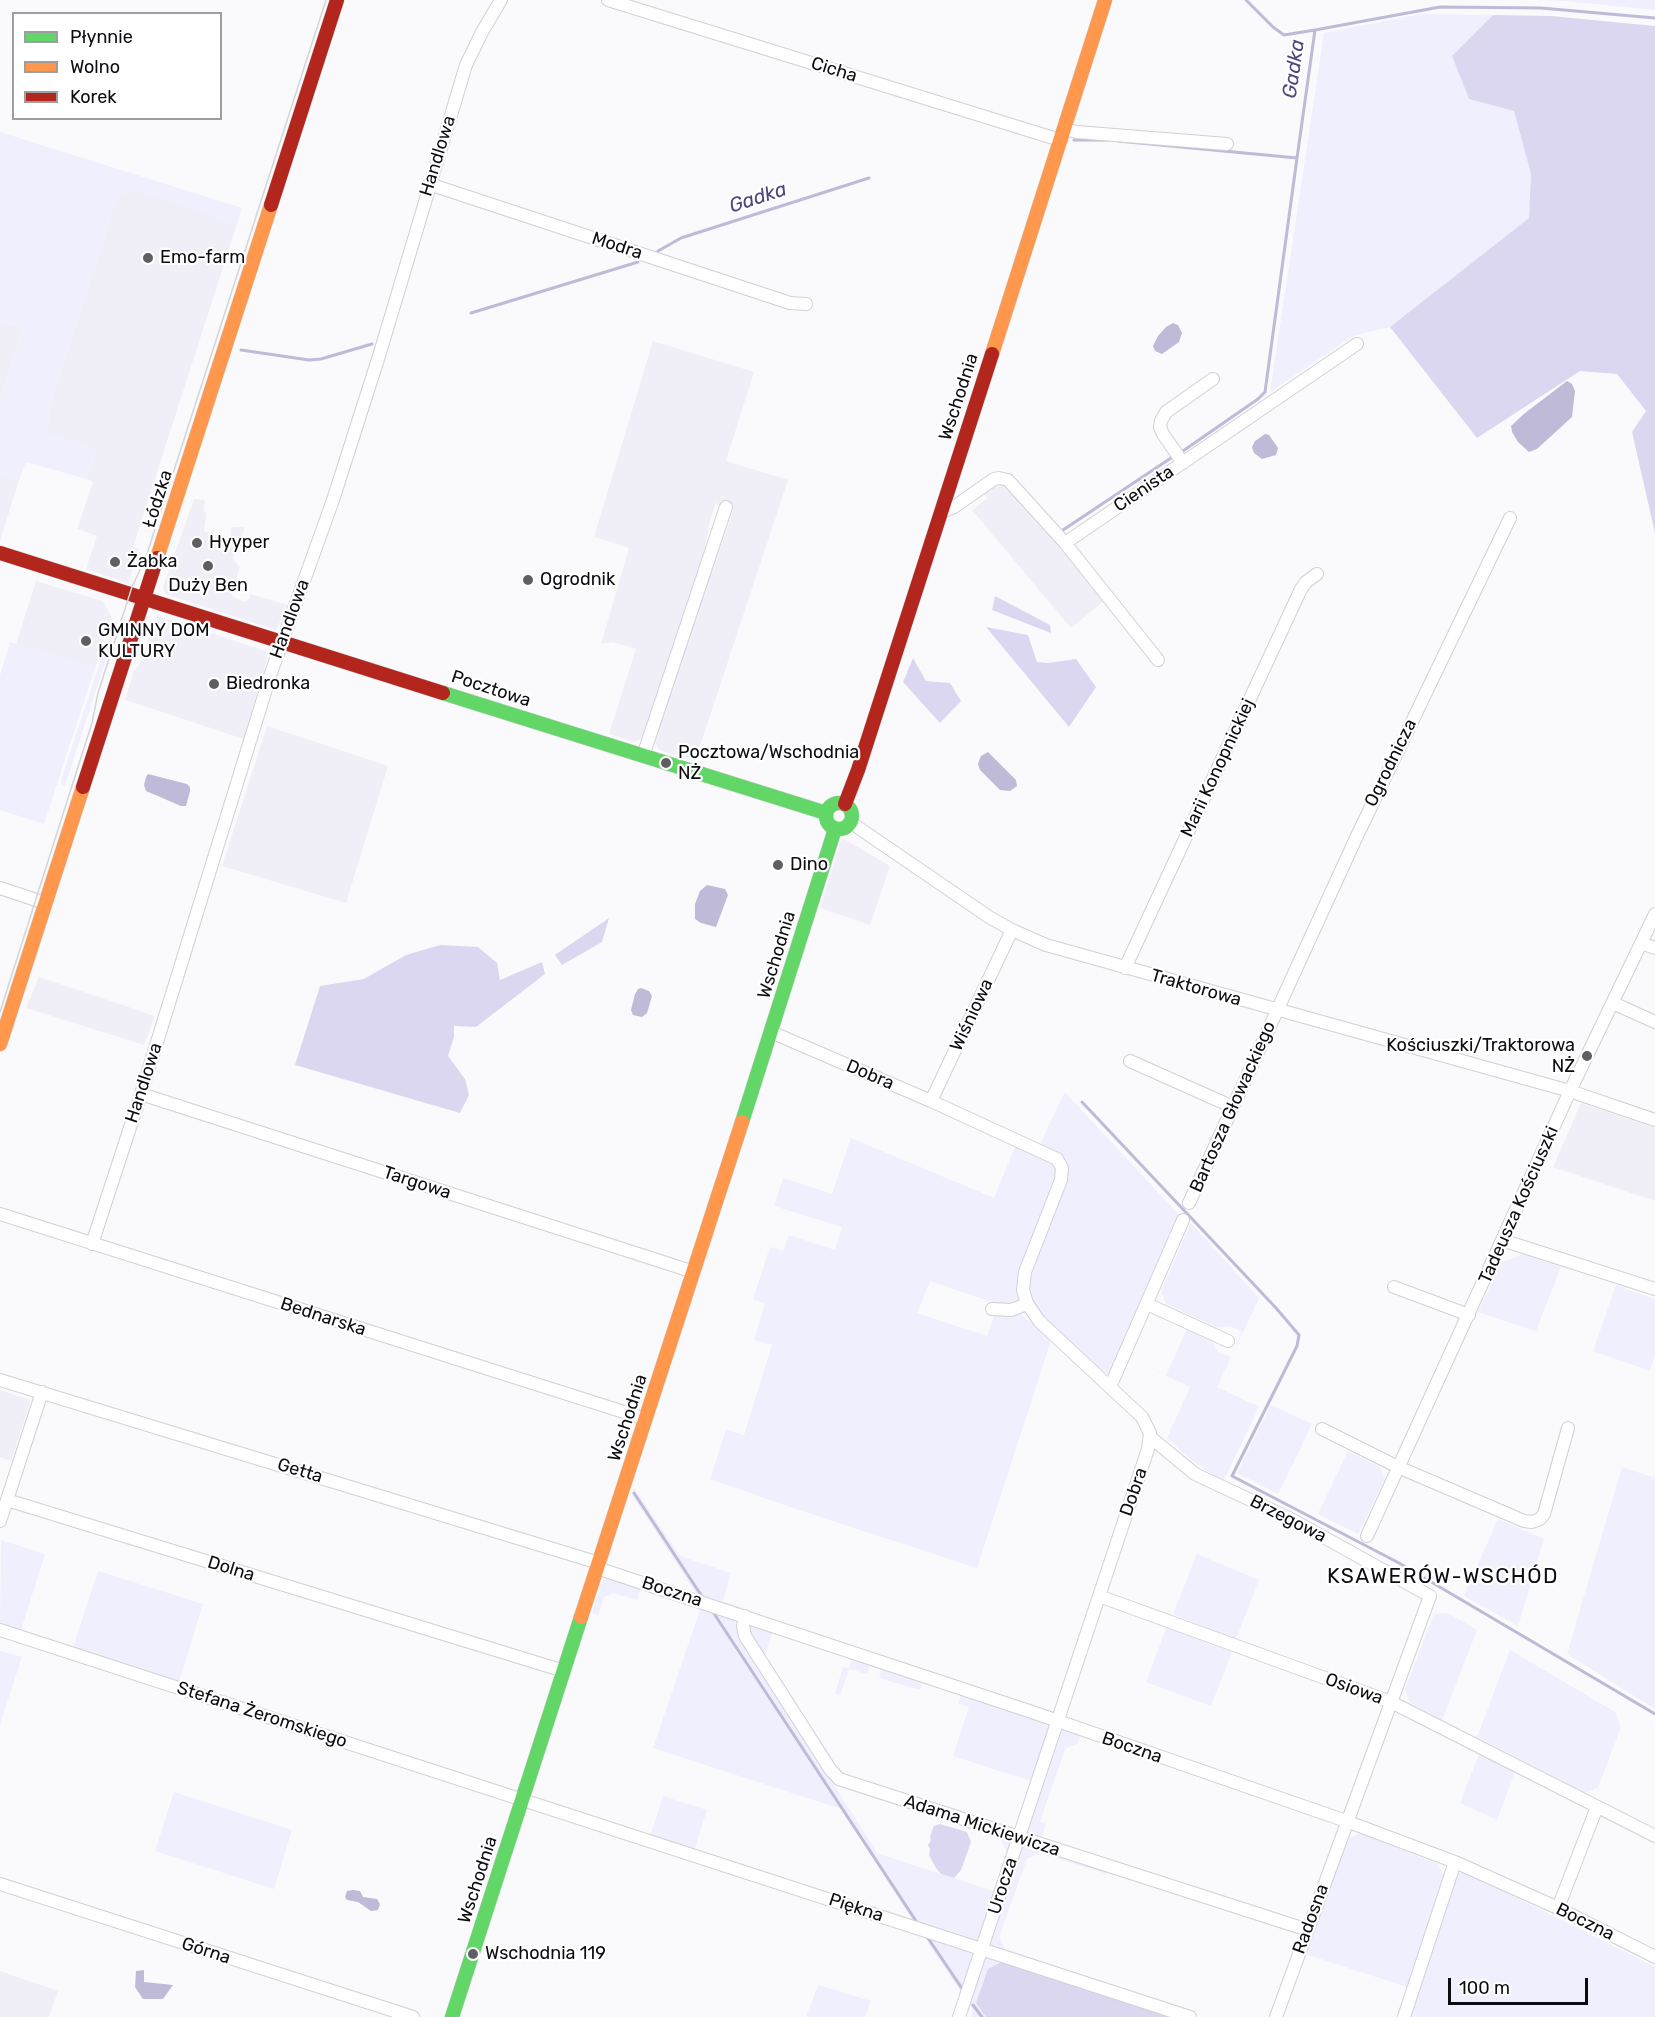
<!DOCTYPE html>
<meta charset="utf-8">
<style>
body{margin:0}
#map{position:relative;width:1655px;height:2017px;overflow:hidden;background:#fafafc;font-family:Rubik,sans-serif}
canvas{display:block}
.legend{position:absolute;left:12px;top:12px;width:210px;height:108px;box-sizing:border-box;background:#fff;border:2px solid #9e9ea0;margin:0;padding:8px 10px;list-style:none;font-size:18px;color:#0c0c11}
.legend li{display:flex;align-items:center;gap:12px;height:30px}
.legend b{width:30px;border:2px solid #9e9ea0}
.scale{position:absolute;left:1448px;top:1978px;width:140px;height:27px;box-sizing:border-box;border:3px solid #0c0c11;border-top:0;padding-left:8px;font-size:18px;line-height:21px;white-space:nowrap;color:#0c0c11;-webkit-text-stroke:4px #fff;paint-order:stroke}
</style>
<div id="map">
<canvas width="1655" height="2017"></canvas>
<ul class="legend">
<li><b style="height:8px;background:#63d668"></b>Płynnie</li>
<li><b style="height:8px;background:#ff974d"></b>Wolno</li>
<li><b style="height:8px;background:#b3261e"></b>Korek</li>
</ul>
<div class="scale">100 m</div>
</div>
<script>
const ctx = document.querySelector('canvas').getContext('2d');
ctx.lineJoin = 'round';
function paint(path, color) { ctx.fillStyle = color; ctx.fill(path, 'evenodd'); }
const shape = rows => new Path2D(rows.map(r => 'M' + r).join(''));
function stroke(path, color, width, dash) { ctx.strokeStyle = color; ctx.lineWidth = width; ctx.lineCap = dash ? 'butt' : 'round'; ctx.setLineDash(dash || []); ctx.stroke(path); }
function drawText(font, color, halo, rows, align = 'center') {
  ctx.font = font + ' Rubik,sans-serif'; ctx.lineWidth = 4.5; ctx.setLineDash([]); ctx.textBaseline = 'middle'; ctx.strokeStyle = halo; ctx.fillStyle = color; for (const [text, x, y, turn = 0] of rows) {
    ctx.save(); ctx.translate(x, y); ctx.rotate((+turn || 0) * Math.PI / 180); ctx.textAlign = isNaN(turn) ? turn : align; if (halo) ctx.strokeText(text, 0, 0); ctx.fillText(text, 0, 0); ctx.restore();
  }
}
const built = shape([
 [133,189,207,212,210,215,237,224,133,547,139,549,128,583,86,569,97,536,77,529,93,482,87,479,97,450,45,433,50,417,48,411,117,197],
 [0,321,23,328,0,400],
 [653,341,754,372,726,461,788,480,695,761,659,750,654,739,678,665,734,509,716,503,710,521,704,552,645,737,634,742,609,734,636,649,612,642,601,644,629,548,594,537],
 [0,473,19,480,0,541],
 [997,482,1006,484,1105,600,1071,628,972,510,988,498,983,492],
 [194,499,204,500,205,503,204,508,206,516,204,531,230,540,231,527,245,527,233,559,240,567,231,594,233,597,244,602,249,599,251,594,288,605,276,630,165,594,163,587],
 [36,581,103,601,112,618,95,668,16,644],
 [158,616,269,652,244,739,125,700,134,671,140,664,156,617],
 [267,726,388,766,346,903,222,866],
 [842,838,890,866,870,925,820,908],
 [39,977,155,1016,144,1045,26,1008],
 [1581,1103,1655,1128,1655,1201,1553,1167],
 [0,1390,31,1400,11,1461,0,1457],
 [0,1971,58,1991,49,2017,0,2017]
]);
const green = shape([
 [1538,0,1655,0,1655,10,1565,1],
 [1421,14,1493,15,1452,56,1469,99,1514,111,1531,174,1529,218,1390,327,1353,336,1270,392,1324,33],
 [0,132,242,208,237,224,210,215,207,212,133,189,117,197,48,411,50,417,45,433,97,450,87,479,26,462,19,480,0,473,0,400,23,328,0,321],
 [116,621,118,622,65,786,62,785,61,780,113,623,115,624],
 [10,642,95,668,44,824,0,810,0,675],
 [1065,1092,1181,1217,1111,1373,1108,1374,1103,1371,1046,1323,1029,1301,1028,1280,1035,1258,1063,1191,1065,1182,1056,1152,1040,1144],
 [851,1138,994,1198,1017,1142,1052,1162,1055,1168,1057,1176,1018,1283,1018,1303,1013,1306,998,1304,930,1281,917,1313,987,1336,994,1316,1020,1313,1051,1341,977,1568,793,1508,710,1479,726,1430,744,1435,772,1345,754,1340,765,1304,753,1299,770,1247,783,1251,789,1235,835,1250,842,1227,774,1206,783,1178,832,1194],
 [1191,1223,1259,1298,1217,1387,1259,1407,1224,1480,1218,1478,1194,1462,1167,1438,1190,1387,1131,1359,1166,1375,1187,1329,1212,1342,1218,1352,1231,1357,1242,1332,1230,1326,1218,1328,1166,1304,1161,1291],
 [1523,1254,1561,1267,1536,1331,1478,1312,1501,1263],
 [1616,1285,1655,1299,1655,1355,1650,1371,1593,1351],
 [1271,1405,1312,1424,1278,1494,1237,1473],
 [1348,1451,1380,1467,1385,1478,1358,1534,1318,1514],
 [1622,1467,1655,1478,1655,1709,1567,1654],
 [634,1488,680,1556,731,1573,723,1601,743,1608,743,1610,698,1596,632,1495],
 [1498,1519,1544,1539,1518,1626,1464,1596],
 [1,1540,45,1554,21,1630,0,1623],
 [1197,1554,1259,1580,1236,1639,1173,1614],
 [98,1571,203,1604,179,1682,73,1647],
 [607,1577,641,1587,637,1600,613,1593,604,1597,598,1615,592,1613,603,1580,607,1579],
 [701,1607,732,1616,742,1639,832,1779,1006,1838,1010,1841,1012,1845,981,1940,976,1943,915,1924,841,1809,653,1748],
 [834,1785,1001,1840,1007,1852,993,1891,877,1853],
 [1448,1613,1477,1630,1442,1720,1410,1703,1405,1689,1434,1614],
 [750,1624,773,1630,765,1656,834,1761,831,1763,749,1634,748,1627],
 [1166,1628,1232,1652,1211,1706,1146,1682],
 [1510,1650,1615,1712,1621,1727,1598,1788,1585,1793,1477,1737],
 [0,1651,22,1657,0,1724],
 [853,1656,871,1662,867,1674,849,1669,840,1696,835,1694,843,1667,849,1668],
 [883,1666,923,1679,920,1690,879,1678],
 [962,1693,1051,1724,1031,1781,953,1756,969,1707,958,1704],
 [1062,1728,1081,1734,1078,1743,1065,1749,1040,1822,1046,1824,1042,1836,1044,1839,1026,1835,1025,1832,1060,1729],
 [1479,1754,1515,1772,1497,1820,1460,1803],
 [174,1792,292,1830,274,1889,155,1851],
 [663,1796,707,1810,694,1851,650,1837],
 [1360,1833,1437,1864,1444,1876,1407,1987,1305,1954,1346,1839],
 [1026,1845,1108,1871,1107,1874,1039,1853,1027,1859,999,1937,1005,1949,1035,1959,1033,1962,992,1948,990,1943,1019,1847],
 [1465,1872,1655,1967,1655,2017,1408,2017,1457,1874],
 [931,1935,970,1949,974,1954,963,1995,924,1937],
 [988,1957,1172,2017,976,2002,986,2017,971,2017,973,2011,969,2003,983,1961],
 [818,1985,871,2001,865,2017,806,2017]
]);
const forest = shape([
 [1493,15,1551,16,1655,26,1655,533,1632,432,1646,411,1617,374,1580,371,1477,438,1390,327,1529,218,1531,174,1514,111,1469,99,1452,56],
 [995,596,1050,625,1051,633,992,610],
 [986,627,1028,635,1037,662,1048,663,1076,659,1096,687,1069,727],
 [913,658,926,681,950,683,961,701,940,723,903,682],
 [609,918,602,942,562,965,555,955],
 [440,945,478,947,497,963,500,980,542,962,545,974,476,1027,454,1026,454,1037,448,1056,465,1079,469,1095,460,1113,295,1065,320,986,364,979,406,955],
 [940,1824,967,1832,971,1842,961,1870,954,1878,941,1874,936,1868,929,1855,930,1849,928,1845,931,1840,930,1836,934,1826],
 [1001,1962,1171,2017,986,2017,976,2003,988,1969]
]);
const water = shape([
 [1173,323,1178,325,1182,333,1179,342,1162,354,1155,351,1153,346,1158,336,1166,327],
 [1567,381,1572,384,1575,391,1572,417,1537,449,1529,452,1518,442,1512,432,1511,426,1525,413],
 [1265,434,1269,435,1278,448,1276,455,1262,459,1254,453,1252,447,1255,441],
 [988,752,1016,780,1017,786,1010,791,1000,790,980,770,978,764,981,756],
 [148,774,187,784,190,787,190,791,186,806,181,806,146,791,144,785,146,777],
 [707,885,725,889,728,895,716,927,701,923,695,919,695,904,700,891],
 [641,988,649,991,652,996,647,1013,642,1017,633,1015,631,1010,635,994,638,989],
 [353,1890,360,1891,363,1897,377,1899,380,1904,378,1910,371,1911,358,1902,347,1900,345,1897,347,1891],
 [144,1970,144,1982,173,1985,163,1999,143,1999,135,1987,136,1971]
]);
const stream = shape([
 [1246,0,1273,27,1284,35,1315,30],
 [1074,140,1108,140],
 [1118,141,1297,158,1315,30,1440,7,1541,8,1655,18],
 [658,251,681,238,869,178],
 [471,313,638,262],
 [241,350,309,360,321,359,372,344],
 [1180,453,1258,399,1265,392,1297,158],
 [1063,530,1174,456],
 [1082,1102,1276,1308,1299,1335,1297,1346,1232,1476,1399,1563,1655,1714],
 [634,1493,701,1595],
 [713,1612,916,1921],
 [928,1938,963,1990],
 [973,2005,982,2017]
]);
const street = shape([
 [608,0,1060,140],
 [1064,129,1077,132,1227,144],
 [429,184,790,303,806,304],
 [1183,463,1163,434,1160,427,1161,421,1166,412,1213,379],
 [942,512,954,507,994,479,999,478,1008,480,1065,543,1158,660],
 [1065,543,1357,344],
 [643,756,726,507],
 [850,822,989,917,1012,930,1046,945,1570,1091,1655,1120],
 [0,888,45,903],
 [1641,943,1655,948],
 [1125,968,1301,589,1306,582,1317,574],
 [1613,1003,1655,1022],
 [771,1032,931,1101,1057,1159,1062,1168,1061,1180,1025,1272,1023,1290,1027,1303,1039,1321,1142,1417,1150,1433,1148,1449,959,2017],
 [1130,1061,1233,1107],
 [141,1094,694,1272],
 [931,1101,1012,930],
 [1189,1203,1356,838,1510,518],
 [0,1214,646,1419],
 [1502,1240,1655,1289],
 [92,1244,141,1094,271,673,333,500,379,356,466,65,482,32,501,0],
 [1394,1287,1469,1315],
 [1147,1304,1228,1341],
 [992,1309,1011,1310,1027,1304],
 [0,1380,599,1563],
 [1110,1387,1183,1220],
 [42,1392,7,1500,564,1671],
 [1322,1429,1398,1467,1524,1521,1532,1522,1540,1519,1544,1514,1568,1428],
 [1150,1437,1195,1474,1291,1519,1430,1596,1276,2017],
 [0,1521,7,1500],
 [1367,1536,1570,1091,1655,914],
 [597,1568,1032,1712,1346,1821,1455,1862,1558,1908,1655,1957],
 [1099,1596,1391,1702,1655,1836],
 [745,1616,743,1626,745,1636,830,1769,839,1779,1308,1930],
 [0,1630,1190,2017],
 [0,1884,413,2017],
 [1558,1908,1597,1807],
 [1404,2017,1455,1862]
]);
const fast = shape([
 [443,693,826,813],
 '826 816a13 13 0 1 1 26 0a13 13 0 1 1-26 0Z',
 [742,1122,835,829],
 [452,2017,581,1617]
]);
const slow = shape([
 [992,354,1105,0],
 [157,558,271,205],
 [0,1044,83,787],
 [581,1617,742,1122]
]);
const jam = shape([
 [271,205,337,0],
 [0,553,443,693],
 [83,787,157,558],
 [845,804,858,770,992,354]
]);
const tram = shape([
 [0,1012,92,723,98,693,132,587,146,557,326,0]
]);
const markers = [
 [148,258,6,"#5f5f63"],
 [197,543,6,"#5f5f63"],
 [115,562,6,"#5f5f63"],
 [208,566,6,"#5f5f63"],
 [528,580,6,"#5f5f63"],
 [86,641,6,"#5f5f63"],
 [214,684,6,"#5f5f63"],
 [666,763,6,"#5f5f63"],
 [778,865,6,"#5f5f63"],
 [1587,1056,6,"#5f5f63"],
 [473,1954,6,"#5f5f63"]
];
const streetNames = [
 ["Cicha",834,70,17],
 ["Handlowa",438,156,-73],
 ["Modra",617,246,18],
 ["Wschodnia",959,397,-72],
 ["Cienista",1144,489,-34],
 ["Łódzka",158,499,-72],
 ["Handlowa",290,619,-70],
 ["Pocztowa",491,689,18],
 ["Ogrodnicza",1391,763,-64],
 ["Marii Konopnickiej",1218,768,-65],
 ["Wschodnia",777,955,-73],
 ["Traktorowa",1196,988,16],
 ["Wiśniowa",972,1015,-65],
 ["Dobra",870,1075,23],
 ["Handlowa",144,1083,-72],
 ["Bartosza Głowackiego",1233,1107,-66],
 ["Targowa",417,1183,18],
 ["Tadeusza Kościuszki",1519,1205,-66],
 ["Bednarska",323,1317,18],
 ["Wschodnia",628,1418,-72],
 ["Getta",300,1471,17],
 ["Dobra",1134,1492,-71],
 ["Brzegowa",1288,1519,27],
 ["Dolna",231,1569,17],
 ["Boczna",672,1592,18],
 ["Osiowa",1354,1689,20],
 ["Stefana Żeromskiego",262,1715,18],
 ["Boczna",1132,1748,19],
 ["Adama Mickiewicza",982,1826,18],
 ["Wschodnia",478,1880,-72],
 ["Urocza",1003,1886,-72],
 ["Piękna",856,1908,18],
 ["Radosna",1311,1919,-70],
 ["Boczna",1585,1922,26],
 ["Górna",206,1951,18]
];
const poiNames = [
 ["Emo-farm",160,258],
 ["Hyyper",209,543],
 ["Żabka",127,562],
 ["Ogrodnik",540,580],
 ["Duży Ben",208,586,"center"],
 ["GMINNY DOM",98,631],
 ["KULTURY",98,652],
 ["Biedronka",226,684],
 ["Pocztowa/Wschodnia",678,753],
 ["NŻ",678,774],
 ["Dino",790,865],
 ["Kościuszki/Traktorowa",1575,1046,"right"],
 ["NŻ",1575,1067,"right"],
 ["Wschodnia 119",485,1954]
];
const waterNames = [
 ["Gadka",1294,69,-82],
 ["Gadka",758,198,-18]
];
const quarterNames = [
 ["KSAWERÓW-WSCHÓD",1443,1577]
];
paint(built, '#f0eff8');
paint(green, '#f0effd');
paint(forest, '#dbd7f0');
paint(water, '#bebad8');
stroke(stream, '#bebad8', 3);
stroke(street, '#d1d1d4', 14);
stroke(fast, '#d1d1d4', 15);
stroke(slow, '#d1d1d4', 15);
stroke(jam, '#d1d1d4', 15);
stroke(street, '#fefeff', 12);
stroke(fast, '#63d668', 14);
stroke(slow, '#ff974d', 14);
stroke(jam, '#b3261e', 14);
stroke(tram, '#d5d5d5', 1.5);
for (const [x, y, r, color] of markers) { const dot = new Path2D(); dot.arc(x, y, r, 0, 2 * Math.PI); ctx.fillStyle = color; ctx.fill(dot); stroke(dot, '#fff', 2); }
drawText('18px', '#0c0c11', '#fff', streetNames);
drawText('18px', '#0c0c11', '#fff', poiNames, 'left');
drawText('italic 20px', '#50467d', '#fff', waterNames);
ctx.letterSpacing = '1.5px';
drawText('21px', '#0c0c11', '#fff', quarterNames);
ctx.letterSpacing = '0px';
</script>
